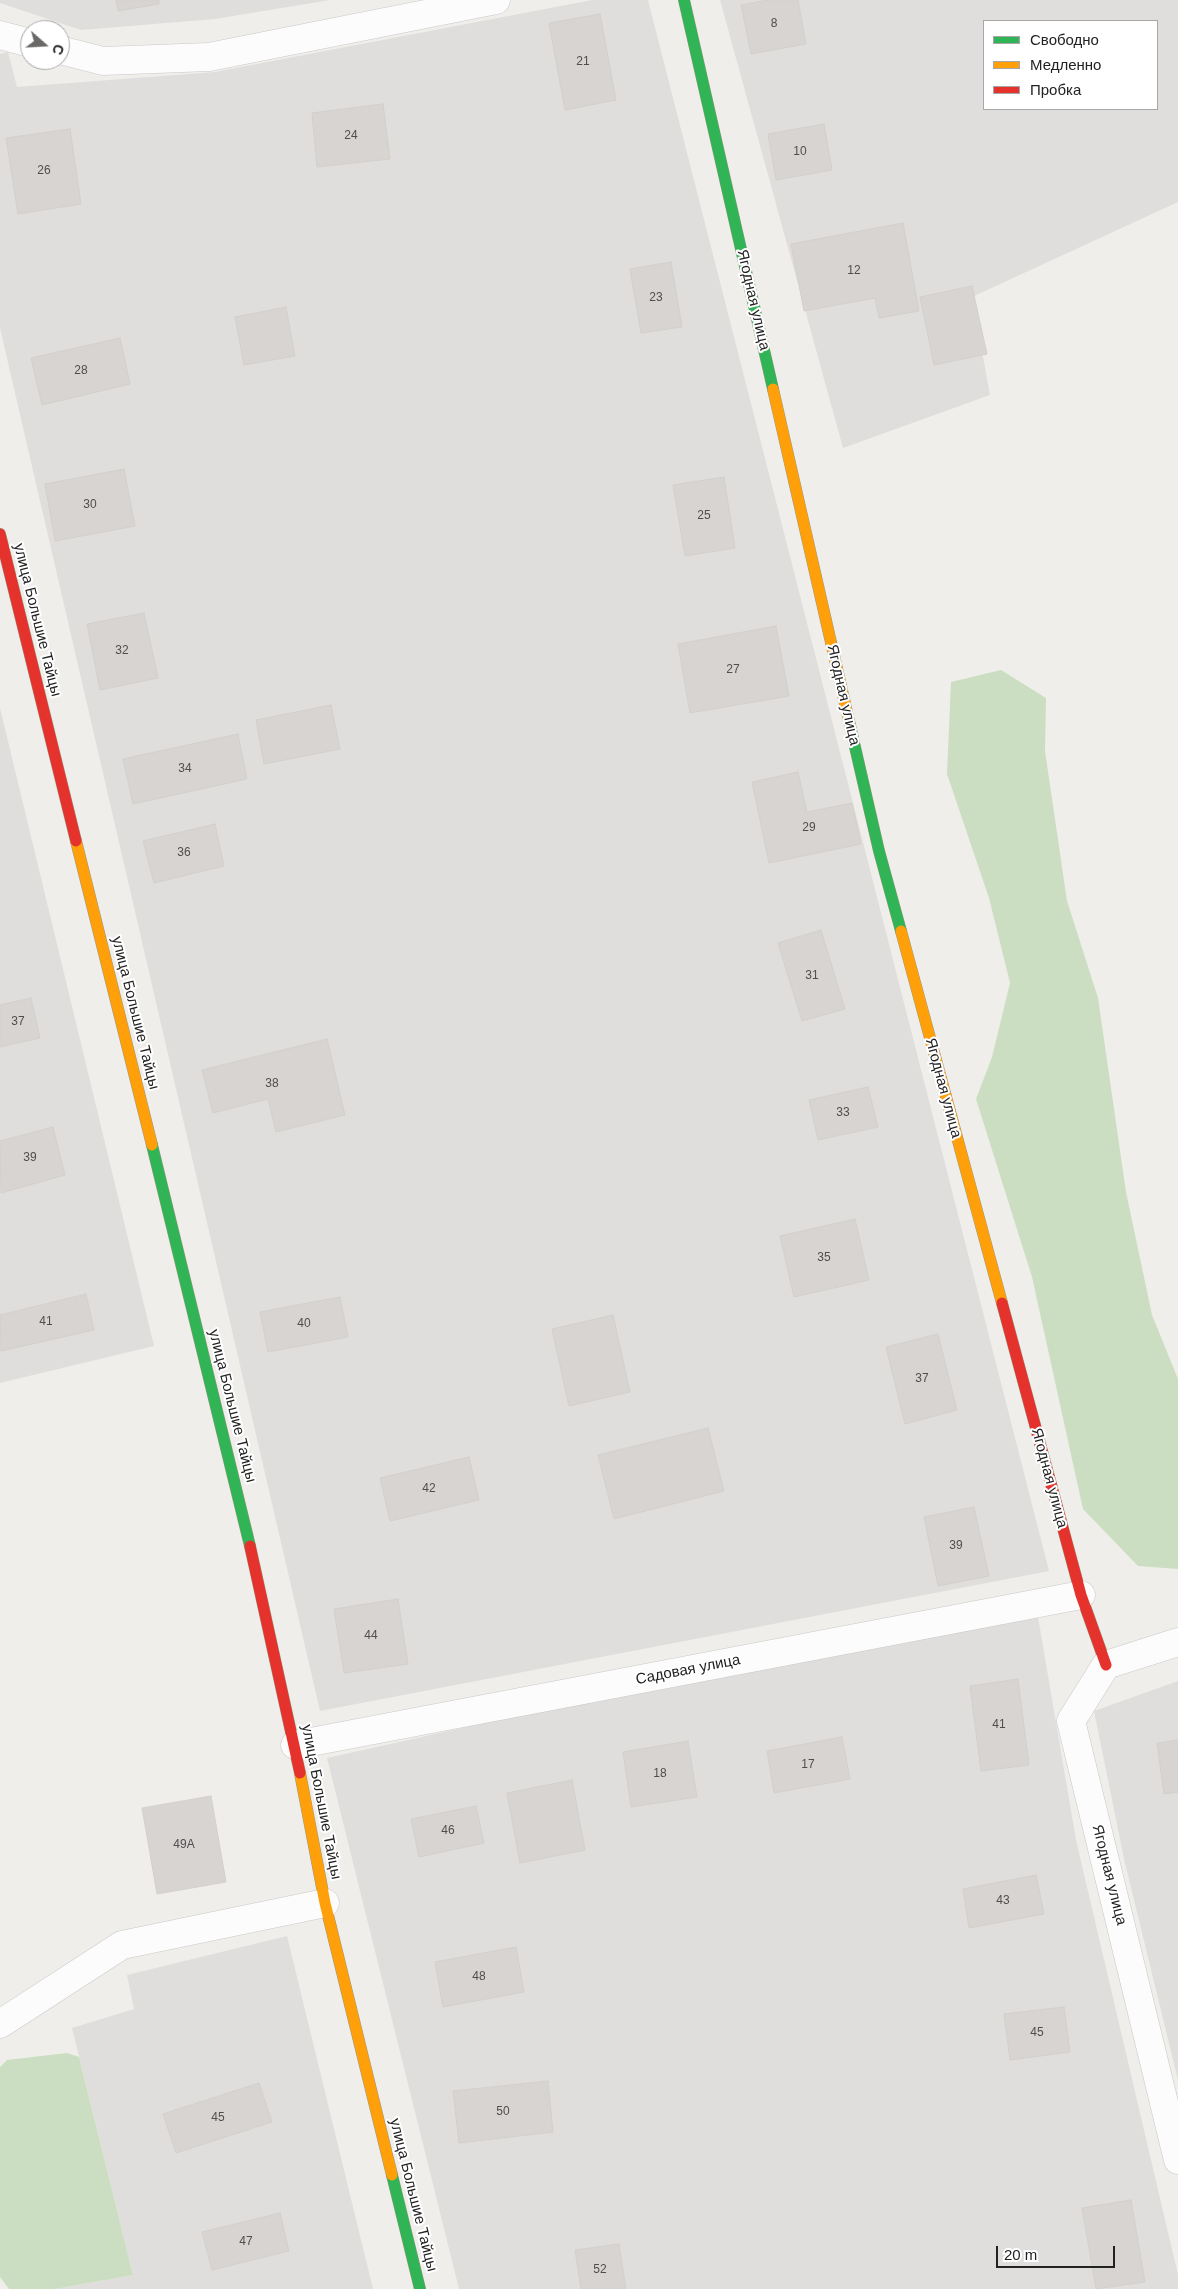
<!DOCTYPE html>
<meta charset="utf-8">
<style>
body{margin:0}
#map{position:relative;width:1178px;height:2289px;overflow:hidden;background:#f0eeeb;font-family:Helvetica,sans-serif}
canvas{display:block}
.legend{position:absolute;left:983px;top:20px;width:175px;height:90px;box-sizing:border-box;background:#fff;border:1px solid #a7a7a7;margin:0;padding:6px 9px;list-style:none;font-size:15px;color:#222}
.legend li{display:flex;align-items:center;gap:10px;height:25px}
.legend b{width:25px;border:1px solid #a7a7a7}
.north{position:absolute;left:20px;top:20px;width:50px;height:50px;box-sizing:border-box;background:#fff;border:1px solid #a7a7a7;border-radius:50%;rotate:109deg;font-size:14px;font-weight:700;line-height:20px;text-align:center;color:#222}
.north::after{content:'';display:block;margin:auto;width:18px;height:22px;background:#6a6968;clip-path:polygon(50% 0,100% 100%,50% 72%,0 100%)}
.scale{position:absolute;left:996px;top:2246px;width:119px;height:22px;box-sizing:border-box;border:2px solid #222;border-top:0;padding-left:6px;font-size:15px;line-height:18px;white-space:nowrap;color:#222;-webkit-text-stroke:4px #fff;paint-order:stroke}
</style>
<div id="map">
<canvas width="1178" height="2289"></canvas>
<ul class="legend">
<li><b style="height:6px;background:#30b455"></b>Свободно</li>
<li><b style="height:6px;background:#ff9f0a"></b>Медленно</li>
<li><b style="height:6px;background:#e5322d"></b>Пробка</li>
</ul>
<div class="north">С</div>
<div class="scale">20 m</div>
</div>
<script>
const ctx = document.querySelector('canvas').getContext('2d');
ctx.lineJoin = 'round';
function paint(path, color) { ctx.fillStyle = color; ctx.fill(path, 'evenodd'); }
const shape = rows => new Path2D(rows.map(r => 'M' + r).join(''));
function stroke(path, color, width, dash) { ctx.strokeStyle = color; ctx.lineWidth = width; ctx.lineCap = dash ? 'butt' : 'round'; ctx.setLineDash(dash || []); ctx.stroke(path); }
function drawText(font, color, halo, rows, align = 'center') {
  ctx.font = font + ' Helvetica,sans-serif'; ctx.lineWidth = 4; ctx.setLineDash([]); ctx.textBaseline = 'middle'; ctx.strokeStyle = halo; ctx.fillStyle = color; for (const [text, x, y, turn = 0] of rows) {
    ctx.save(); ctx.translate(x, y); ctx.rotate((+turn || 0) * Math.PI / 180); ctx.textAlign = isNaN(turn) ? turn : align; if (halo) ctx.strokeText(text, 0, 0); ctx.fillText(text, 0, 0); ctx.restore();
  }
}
const residential = shape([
 [0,0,330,0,215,19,81,30,0,3],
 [592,0,648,0,1049,1571,320,1711,0,328,0,54,8,52,17,87,215,72],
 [720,0,1178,0,1178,202,972,297,990,395,843,448],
 [984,21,1157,21,1157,109,984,109],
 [0,708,154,1346,0,1383],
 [1038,1617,1076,1840,1178,2275,1178,2289,459,2289,327,1758,719,1671],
 [1178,1681,1178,2080,1124,1859,1094,1711],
 [287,1936,373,2289,55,2289,133,2275,72,2028,134,2009,127,1975]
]);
const forest = shape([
 [1001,670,1046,698,1045,751,1067,901,1098,998,1126,1192,1152,1315,1178,1379,1178,1569,1138,1566,1083,1509,1032,1277,976,1099,992,1057,1010,983,989,898,947,774,951,682],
 [67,2053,79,2057,133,2275,55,2289,9,2289,0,2277,0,2067,7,2060]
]);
const building = shape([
 [116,0,159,0,159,4,118,11,116,0],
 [767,0,798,0,806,44,751,54,741,5,767,0],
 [600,14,616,100,565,110,549,23,600,14],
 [383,104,390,159,317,167,312,113,383,104],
 [824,124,832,170,776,180,768,134,824,124],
 [70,129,81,204,18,214,6,138,70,129],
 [903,223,919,311,879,318,875,298,804,311,791,244,903,223],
 [671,262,682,327,641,333,630,269,671,262],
 [972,286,987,354,934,365,920,297,972,286],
 [286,307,295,356,244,365,235,317,286,307],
 [120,338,130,384,42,405,31,358,120,338],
 [124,469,135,526,55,541,45,484,124,469],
 [724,477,735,548,685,556,673,485,724,477],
 [144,613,158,678,100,690,87,624,144,613],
 [776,626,789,696,690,713,678,644,776,626],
 [331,705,340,749,264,764,256,720,331,705],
 [238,734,247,779,133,804,123,759,238,734],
 [798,772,807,812,852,803,861,844,769,863,752,782,798,772],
 [215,824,224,866,154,883,143,841,215,824],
 [821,930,845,1009,802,1021,778,943,821,930],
 [31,998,40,1038,0,1047,0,1005,31,998],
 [327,1039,345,1115,276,1132,268,1099,213,1113,202,1070,327,1039],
 [868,1087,878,1127,818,1140,809,1100,868,1087],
 [53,1127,65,1175,1,1193,0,1141,53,1127],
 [855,1219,869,1280,794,1297,780,1236,855,1219],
 [86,1294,94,1330,1,1351,0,1315,86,1294],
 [340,1297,348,1337,268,1352,260,1312,340,1297],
 [613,1315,630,1392,569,1406,552,1329,613,1315],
 [938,1334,957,1410,905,1424,886,1347,938,1334],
 [708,1428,724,1491,614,1519,598,1455,708,1428],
 [469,1457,479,1500,390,1521,380,1478,469,1457],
 [974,1507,989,1576,938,1586,924,1517,974,1507],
 [398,1599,408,1664,344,1673,334,1609,398,1599],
 [1018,1679,1029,1765,981,1771,970,1686,1018,1679],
 [842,1737,850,1779,774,1793,767,1751,842,1737],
 [1178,1740,1178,1792,1164,1794,1157,1743,1178,1740],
 [688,1741,697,1797,631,1807,623,1752,688,1741],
 [572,1780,585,1850,520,1863,507,1793,572,1780],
 [211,1796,226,1882,157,1894,142,1808,211,1796],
 [476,1806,484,1843,419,1857,411,1819,476,1806],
 [1036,1875,1044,1914,969,1928,963,1889,1036,1875],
 [516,1947,524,1992,443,2007,435,1962,516,1947],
 [1064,2007,1070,2052,1010,2060,1004,2014,1064,2007],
 [548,2081,553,2132,459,2143,453,2091,548,2081],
 [259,2083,272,2122,176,2153,163,2114,259,2083],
 [1131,2200,1145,2282,1096,2289,1082,2208,1131,2200],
 [280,2213,289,2251,212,2270,202,2232,280,2213],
 [619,2244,626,2289,581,2289,575,2250,619,2244]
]);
const street = shape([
 [0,35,30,43],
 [60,50,103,61,209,57,496,0],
 [1178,1642,1106,1665,1071,1721,1178,2160],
 [295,1745,1081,1595],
 [0,2024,122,1945,325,1903]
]);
const fast = shape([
 [684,0,773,389],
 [849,721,879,851,901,931],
 [152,1145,250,1546],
 [392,2175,420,2289]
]);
const slow = shape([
 [773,389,849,721],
 [76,841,152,1145],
 [901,931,1002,1303],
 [300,1773,325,1903,392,2175]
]);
const jam = shape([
 [0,534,76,841],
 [1002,1303,1081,1595,1106,1665],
 [250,1546,300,1773]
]);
const numberNames = [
 ["8",774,24],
 ["21",583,62],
 ["24",351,136],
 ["10",800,152],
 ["26",44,171],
 ["12",854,271],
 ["23",656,298],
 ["28",81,371],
 ["30",90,505],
 ["25",704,516],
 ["32",122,651],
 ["27",733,670],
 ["34",185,769],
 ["29",809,828],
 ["36",184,853],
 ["31",812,976],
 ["37",18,1022],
 ["38",272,1084],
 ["33",843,1113],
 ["39",30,1158],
 ["35",824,1258],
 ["41",46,1322],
 ["40",304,1324],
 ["37",922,1379],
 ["42",429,1489],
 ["39",956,1546],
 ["44",371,1636],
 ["41",999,1725],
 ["17",808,1765],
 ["18",660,1774],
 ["46",448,1831],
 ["49А",184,1845],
 ["43",1003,1901],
 ["48",479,1977],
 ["45",1037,2033],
 ["50",503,2112],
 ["45",218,2118],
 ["47",246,2242],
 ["52",600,2270]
];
const streetNames = [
 ["Ягодная улица",753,300,77],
 ["улица Большие Тайцы",37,620,76],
 ["Ягодная улица",843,695,77],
 ["улица Большие Тайцы",135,1013,76],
 ["Ягодная улица",943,1088,75],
 ["улица Большие Тайцы",232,1406,76],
 ["Ягодная улица",1049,1478,75],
 ["Садовая улица",688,1670,-11],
 ["улица Большие Тайцы",321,1802,79],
 ["Ягодная улица",1109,1875,76],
 ["улица Большие Тайцы",413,2195,76]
];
paint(residential, '#dfdedc');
paint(forest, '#cbdec1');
paint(building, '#d7d4d2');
stroke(building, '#d3d0cc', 1);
stroke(street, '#c9c8c7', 29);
stroke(fast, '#999a82', 12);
stroke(slow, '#999a82', 12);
stroke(jam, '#999a82', 12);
stroke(street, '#fdfcfc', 28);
stroke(fast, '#30b455', 11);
stroke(slow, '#ff9f0a', 11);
stroke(jam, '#e5322d', 11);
drawText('12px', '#4f4e4e', null, numberNames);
drawText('15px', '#222', '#fff', streetNames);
</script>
